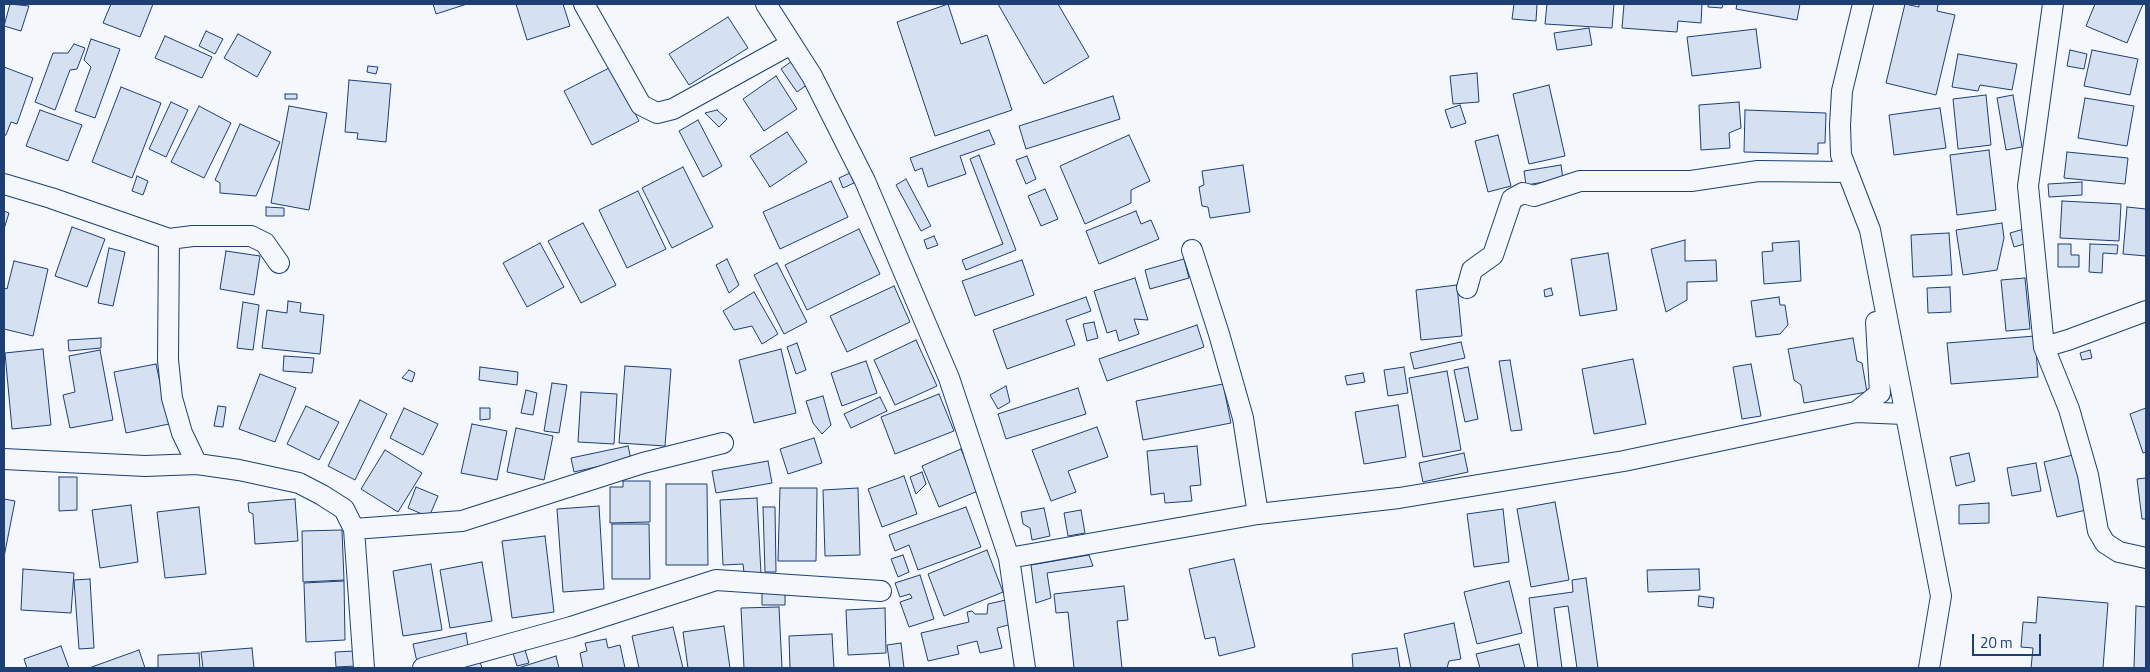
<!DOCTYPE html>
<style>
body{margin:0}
#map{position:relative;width:2150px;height:672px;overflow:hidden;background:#f4f7fb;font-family:"Titillium Web",sans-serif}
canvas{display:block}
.frame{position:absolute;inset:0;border:5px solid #1d3f73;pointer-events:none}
.scale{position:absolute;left:1972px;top:634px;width:69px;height:22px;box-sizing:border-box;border:2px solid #1d3f73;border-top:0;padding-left:6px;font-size:15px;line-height:18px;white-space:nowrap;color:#1d3f73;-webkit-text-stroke:4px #f4f7fb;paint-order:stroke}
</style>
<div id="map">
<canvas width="2150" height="672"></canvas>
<div class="frame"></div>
<div class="scale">20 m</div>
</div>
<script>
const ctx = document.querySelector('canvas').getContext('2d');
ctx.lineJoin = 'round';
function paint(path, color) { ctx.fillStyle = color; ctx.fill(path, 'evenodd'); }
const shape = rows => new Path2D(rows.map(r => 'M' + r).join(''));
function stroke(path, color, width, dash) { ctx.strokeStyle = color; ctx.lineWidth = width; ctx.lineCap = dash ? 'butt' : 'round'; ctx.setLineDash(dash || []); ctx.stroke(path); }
const building = shape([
 [10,4,29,6,21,31,4,26,10,4],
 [111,4,153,4,140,37,103,23,111,4],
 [433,4,467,4,436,14,433,4],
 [516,4,563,4,570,26,527,40,516,4],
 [948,4,961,44,987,35,1012,110,935,136,897,22,948,4],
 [998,4,1058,4,1089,57,1044,84,998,4],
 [1514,4,1537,4,1536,21,1512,19,1514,4],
 [1547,4,1614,4,1612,28,1545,24,1547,4],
 [1624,4,1702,4,1701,23,1678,21,1677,32,1622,28,1624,4],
 [1708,4,1723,4,1722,8,1708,7,1708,4],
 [1737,4,1800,4,1797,20,1736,9,1737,4],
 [1905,4,1919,7,1919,4,1935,4,1938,5,1937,11,1955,15,1936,95,1886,83,1905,4],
 [2095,4,2143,4,2127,43,2086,26,2095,4],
 [728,17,748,48,689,85,669,54,728,17],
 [1589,28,1592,45,1557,50,1554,33,1589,28],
 [1756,29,1761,68,1692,76,1687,37,1756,29],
 [206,31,223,39,215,54,199,46,206,31],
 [238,34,271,52,257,77,224,58,238,34],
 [165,36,212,57,202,78,155,58,165,36],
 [91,39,120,49,95,118,75,111,91,67,84,60,91,39],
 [74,44,85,48,77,69,70,70,55,110,35,102,53,53,68,53,74,44],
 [2070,50,2087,54,2084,69,2067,66,2070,50],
 [2092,50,2138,59,2130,95,2084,86,2092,50],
 [1958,54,2017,64,2012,90,1980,85,1978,91,1952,87,1958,54],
 [792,61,808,84,797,92,781,69,792,61],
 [368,66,378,67,376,74,367,72,368,66],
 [4,67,33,78,17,124,11,122,6,135,4,136,4,67],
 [611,67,639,121,592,145,564,91,611,67],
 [1477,73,1479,102,1453,104,1450,76,1477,73],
 [776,76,797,109,764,131,743,99,776,76],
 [349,80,391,84,386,142,357,139,358,133,345,132,349,80],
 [1549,85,1565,156,1529,164,1513,94,1549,85],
 [121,87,161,103,132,178,92,162,121,87],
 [285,94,297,94,297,99,285,99,285,94],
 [1986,95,1991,145,1958,149,1953,99,1986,95],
 [2013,95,2022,147,2006,150,1997,98,2013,95],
 [1113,96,1120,119,1026,149,1019,126,1113,96],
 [2085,98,2134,106,2127,146,2078,138,2085,98],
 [171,102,188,110,166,157,149,149,171,102],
 [1739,102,1741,128,1729,133,1730,148,1701,150,1699,105,1739,102],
 [1460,105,1466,123,1451,128,1445,110,1460,105],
 [199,106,231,123,204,178,171,162,199,106],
 [289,106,327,113,309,210,271,203,289,106],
 [1940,108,1946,148,1894,155,1889,115,1940,108],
 [40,110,82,125,68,161,26,146,40,110],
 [717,110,727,119,719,127,705,113,717,110],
 [1745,110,1826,113,1825,143,1818,143,1818,154,1744,152,1745,110],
 [698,120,722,166,703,177,679,131,698,120],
 [240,124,280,142,256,196,220,193,220,183,215,180,240,124],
 [989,130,995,144,960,156,966,174,928,187,922,168,915,171,910,158,989,130],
 [787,132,807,162,770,187,750,156,787,132],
 [1129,135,1150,181,1131,190,1131,203,1085,224,1060,166,1129,135],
 [1498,135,1511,186,1488,192,1475,141,1498,135],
 [1989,150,1996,210,1957,215,1950,155,1989,150],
 [2067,152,2128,158,2125,184,2064,178,2067,152],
 [979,155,1016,250,966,270,962,260,1003,244,970,159,979,155],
 [1027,156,1036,179,1026,184,1016,160,1027,156],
 [1243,165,1250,212,1210,218,1208,207,1202,206,1199,187,1204,185,1202,171,1243,165],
 [1561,165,1563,179,1526,185,1524,171,1561,165],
 [683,167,713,227,672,248,642,188,683,167],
 [850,173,854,183,843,188,839,178,850,173],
 [137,176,148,181,143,195,132,191,137,176],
 [906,179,931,226,921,231,896,185,906,179],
 [831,181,848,217,780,249,763,212,831,181],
 [2082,182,2082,195,2049,197,2048,184,2082,182],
 [1045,189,1058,219,1041,226,1028,196,1045,189],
 [638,191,666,249,627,268,599,210,638,191],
 [2062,201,2121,204,2119,241,2060,238,2062,201],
 [266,207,284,208,284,216,266,216,266,207],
 [2127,207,2146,209,2146,256,2123,254,2127,207],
 [4,211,9,213,4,229,4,211],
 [1136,211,1141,224,1151,220,1159,239,1099,264,1086,231,1136,211],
 [583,223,616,285,581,303,548,241,583,223],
 [2002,223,2004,238,1997,270,1963,275,1956,230,2002,223],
 [72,227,105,239,87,287,55,276,72,227],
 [859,229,880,274,807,310,785,265,859,229],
 [2024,229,2028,243,2014,247,2010,233,2024,229],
 [1949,233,1952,275,1913,277,1911,235,1949,233],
 [934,236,938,245,927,249,924,240,934,236],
 [1685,240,1685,261,1716,260,1717,281,1687,282,1687,300,1666,312,1651,249,1685,240],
 [1799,241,1801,281,1764,284,1762,252,1773,251,1772,243,1799,241],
 [540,243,564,287,527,307,503,263,540,243],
 [2058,244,2071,244,2071,255,2079,255,2079,267,2058,267,2058,244],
 [2090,244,2118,245,2117,254,2103,253,2102,273,2089,272,2090,244],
 [109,248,125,252,113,306,98,303,109,248],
 [226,251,260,256,254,295,220,289,226,251],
 [1608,253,1617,310,1580,316,1571,259,1608,253],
 [727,259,739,285,729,293,716,265,727,259],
 [1184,259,1189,278,1150,289,1145,270,1184,259],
 [1022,260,1034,295,975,316,962,281,1022,260],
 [14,261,48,269,33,336,4,329,4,288,7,289,14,261],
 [777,263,807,322,784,334,754,275,777,263],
 [1135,278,1148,320,1134,319,1139,334,1119,341,1116,330,1107,333,1094,291,1135,278],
 [2025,278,2030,329,2006,331,2001,280,2025,278],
 [1457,285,1462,336,1421,340,1416,290,1457,285],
 [894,286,910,322,847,352,830,316,894,286],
 [1950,287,1951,312,1928,313,1927,288,1950,287],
 [1551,288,1553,295,1545,297,1544,290,1551,288],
 [754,292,778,334,762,344,752,326,734,330,723,311,754,292],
 [1086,297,1091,311,1066,320,1075,345,1007,369,993,330,1086,297],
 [1779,297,1780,305,1785,305,1788,325,1780,334,1756,337,1751,301,1779,297],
 [288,301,301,303,300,312,324,315,320,354,262,348,267,310,287,313,288,301],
 [243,302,259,305,253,350,237,348,243,302],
 [1094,322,1098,338,1087,341,1083,324,1094,322],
 [1197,325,1204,347,1107,381,1099,359,1197,325],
 [2035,336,2038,377,1951,384,1947,343,2035,336],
 [101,338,101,348,69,351,68,340,101,338],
 [1853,338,1857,361,1862,363,1867,392,1804,403,1801,385,1794,380,1788,349,1853,338],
 [916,340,937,386,895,405,874,360,916,340],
 [1461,342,1465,358,1414,369,1410,353,1461,342],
 [797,343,806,370,796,374,787,347,797,343],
 [43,349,51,425,12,429,5,353,43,349],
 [781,349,796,413,754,423,739,360,781,349],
 [100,350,113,420,70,428,63,395,75,392,69,356,100,350],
 [2090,350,2092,358,2082,360,2080,353,2090,350],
 [284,356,314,358,312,373,283,371,284,356],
 [1633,359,1646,424,1594,434,1582,369,1633,359],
 [1510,360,1522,430,1511,431,1499,361,1510,360],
 [866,361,877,393,842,406,831,373,866,361],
 [156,364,169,424,126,433,114,372,156,364],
 [1751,364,1761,416,1742,419,1733,367,1751,364],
 [625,366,671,369,665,446,619,443,625,366],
 [480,367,518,372,517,385,479,380,480,367],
 [1404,367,1408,393,1388,396,1384,370,1404,367],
 [1468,367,1478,419,1465,422,1454,370,1468,367],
 [409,370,415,373,412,382,402,378,409,370],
 [1447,371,1461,450,1423,457,1409,378,1447,371],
 [1363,373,1365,382,1347,385,1345,376,1363,373],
 [260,374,296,388,275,442,239,429,260,374],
 [552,383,567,385,559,433,544,431,552,383],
 [1223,384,1231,423,1143,440,1136,401,1223,384],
 [1006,386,1010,402,998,409,990,395,1006,386],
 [1078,388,1086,414,1006,439,998,414,1078,388],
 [526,390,537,393,533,415,521,413,526,390],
 [581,392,617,394,614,444,578,442,581,392],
 [939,394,954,431,895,454,881,417,939,394],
 [823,396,831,425,822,434,813,423,806,401,823,396],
 [880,397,887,411,851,428,844,414,880,397],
 [360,400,387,414,355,480,328,466,360,400],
 [1398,405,1406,457,1364,464,1355,412,1398,405],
 [218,406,226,407,223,427,214,426,218,406],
 [306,406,339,422,319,460,287,444,306,406],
 [404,408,438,424,423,455,390,438,404,408],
 [480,408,490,408,490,419,480,420,480,408],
 [2146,408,2146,452,2143,453,2130,414,2146,408],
 [472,424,507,431,497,480,461,473,472,424],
 [1097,427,1108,457,1068,471,1076,492,1051,501,1032,450,1097,427],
 [516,428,553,436,544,480,507,472,516,428],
 [814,438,822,463,788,474,780,449,814,438],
 [628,446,631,459,574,472,571,458,628,446],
 [1197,446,1201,485,1190,486,1192,501,1165,503,1164,493,1151,495,1147,451,1197,446],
 [961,449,978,491,939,507,922,466,961,449],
 [385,450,422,473,398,512,361,489,385,450],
 [1464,453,1468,472,1423,482,1419,463,1464,453],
 [1969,453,1975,481,1956,486,1950,457,1969,453],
 [2077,454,2090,509,2057,517,2044,462,2077,454],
 [768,461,772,483,716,493,712,471,768,461],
 [2036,463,2041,491,2012,496,2007,468,2036,463],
 [922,472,926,484,916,494,910,477,922,472],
 [904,476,917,514,882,527,868,489,904,476],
 [59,477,77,477,77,510,59,511,59,477],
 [2146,478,2146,519,2142,519,2137,479,2146,478],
 [623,481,650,481,650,522,610,523,610,487,623,487,623,481],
 [666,484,707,484,708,565,666,565,666,484],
 [416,487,438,496,429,517,408,508,416,487],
 [780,488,817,488,816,561,778,561,780,488],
 [858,488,860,555,825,556,823,490,858,488],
 [757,498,761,574,744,573,743,564,723,565,720,500,757,498],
 [4,499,15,501,4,557,4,499],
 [295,499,298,541,255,544,253,514,249,512,248,503,295,499],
 [1555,502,1569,580,1531,587,1517,509,1555,502],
 [1989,503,1989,523,1959,524,1959,505,1989,503],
 [131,505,138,562,100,568,92,510,131,505],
 [599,506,604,589,563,592,557,509,599,506],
 [199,507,206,574,165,578,157,512,199,507],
 [763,507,775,507,776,572,765,572,763,507],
 [966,507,981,547,918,570,909,545,895,551,889,535,966,507],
 [1044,508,1050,536,1032,540,1030,528,1023,524,1021,512,1044,508],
 [1503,509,1509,562,1474,567,1467,514,1503,509],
 [1081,510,1085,533,1068,536,1064,513,1081,510],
 [612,524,649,524,650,579,612,579,612,524],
 [342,530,344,580,303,582,302,531,342,530],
 [545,536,554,612,512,618,502,541,545,536],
 [987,550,1003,592,944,616,928,574,987,550],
 [903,555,909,572,898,577,891,559,903,555],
 [1089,555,1093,566,1047,573,1051,598,1036,603,1031,565,1089,555],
 [1234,559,1255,647,1219,656,1215,637,1205,639,1189,569,1234,559],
 [482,562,492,621,450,628,440,570,482,562],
 [431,564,442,630,403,636,393,571,431,564],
 [23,569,74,573,71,613,21,610,23,569],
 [1699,569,1700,590,1648,592,1647,570,1699,569],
 [920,575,934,619,909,627,900,602,912,598,910,594,900,597,895,583,920,575],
 [1586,578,1598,668,1577,668,1568,606,1554,608,1562,668,1538,668,1529,598,1573,592,1572,580,1586,578],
 [90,579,94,648,79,649,74,580,90,579],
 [344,581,345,640,306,642,304,583,344,581],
 [1509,581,1522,633,1477,644,1464,592,1509,581],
 [1124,586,1128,620,1117,621,1122,668,1074,668,1068,612,1056,613,1054,594,1124,586],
 [762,592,785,592,785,605,762,605,762,592],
 [1699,596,1714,598,1713,608,1698,606,1699,596],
 [2038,597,2108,603,2103,668,2031,668,2033,648,2021,647,2023,622,2036,623,2038,597],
 [1006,600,1012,624,997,628,1002,648,980,653,977,641,957,646,959,654,928,661,921,633,969,622,967,612,972,611,975,614,987,614,988,604,1006,600],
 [2136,606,2146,607,2146,668,2134,668,2136,606],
 [779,607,782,668,744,668,741,608,779,607],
 [885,608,886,653,848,655,846,610,885,608],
 [1454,623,1461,659,1449,661,1447,668,1411,668,1404,634,1454,623],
 [724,626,730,668,688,668,683,632,724,626],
 [673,627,683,668,639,668,632,636,673,627],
 [466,633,469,652,417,662,413,644,466,633],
 [832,634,834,668,790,668,789,636,832,634],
 [606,639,608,648,620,645,625,668,583,668,580,653,587,651,585,643,606,639],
 [901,643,904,668,890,668,887,645,901,643],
 [1519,644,1525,668,1480,668,1476,654,1519,644],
 [61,646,69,668,27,668,24,659,61,646],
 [252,648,254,668,203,668,201,652,252,648],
 [1397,648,1400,668,1353,668,1352,654,1397,648],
 [139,650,145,668,89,668,139,650],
 [525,650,529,663,517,666,513,653,525,650],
 [355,651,356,666,336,667,335,652,355,651],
 [199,653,200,668,158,668,158,655,199,653],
 [556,656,559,668,518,668,556,656],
 [480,662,482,668,467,668,466,666,480,662]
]);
const street = shape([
 [584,4,641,105,657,113,673,109,791,44],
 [766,4,812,76,865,181,949,378,1009,558,1258,514,1399,498,1624,461,1856,412,1904,414],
 [1863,4,1842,91,1840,125,1841,155,1870,230,1941,596,1929,668],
 [2053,4,2028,186,2044,347,2069,409,2088,475,2098,531,2105,543,2119,552,2146,558],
 [4,184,51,198,169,239,193,236,251,236,265,243,279,263],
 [169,239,168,360,172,398,182,433,197,464],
 [1192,250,1219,334,1243,418,1258,514],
 [1467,288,1472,270,1493,255,1512,199,1523,193,1534,196,1580,181,1691,181,1758,171,1845,172],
 [2044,347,2068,340,2146,311],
 [1856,412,1880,393,1876,322],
 [4,459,145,466,197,464,239,470,299,483,322,495,344,509,354,529,364,668],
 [354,529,462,521,643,463,723,443],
 [1009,558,1025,668],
 [423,668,571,627,716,580,881,591]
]);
paint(building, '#d5e0f0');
stroke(building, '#1d3f73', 1);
stroke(street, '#1d3f73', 22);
stroke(street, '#f4f7fb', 20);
</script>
